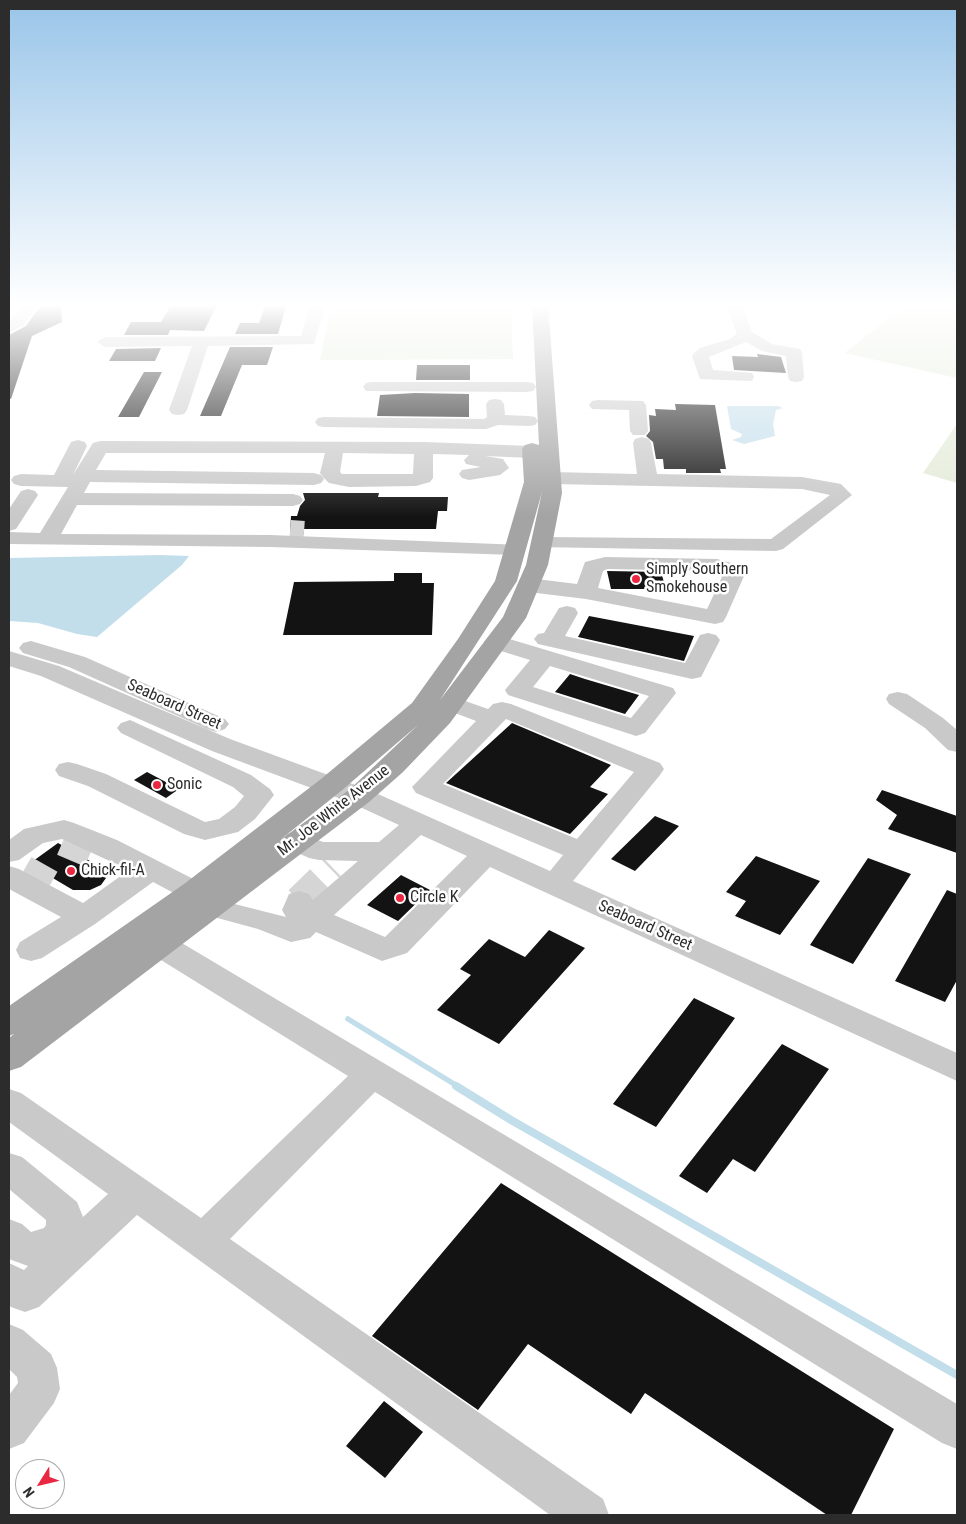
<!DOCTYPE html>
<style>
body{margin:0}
#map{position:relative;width:966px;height:1524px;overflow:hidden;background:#fff;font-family:"Roboto Condensed",sans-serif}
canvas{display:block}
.frame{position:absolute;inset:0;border:10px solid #2c2c2c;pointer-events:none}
.north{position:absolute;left:15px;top:1459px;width:50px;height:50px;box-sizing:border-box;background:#fff;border:1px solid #ababab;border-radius:50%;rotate:234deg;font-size:14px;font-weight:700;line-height:20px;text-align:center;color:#2c2c2c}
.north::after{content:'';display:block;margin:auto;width:18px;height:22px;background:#e92741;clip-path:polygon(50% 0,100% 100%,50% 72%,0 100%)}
</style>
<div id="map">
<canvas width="966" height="1524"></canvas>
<div class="frame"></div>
<div class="north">N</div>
</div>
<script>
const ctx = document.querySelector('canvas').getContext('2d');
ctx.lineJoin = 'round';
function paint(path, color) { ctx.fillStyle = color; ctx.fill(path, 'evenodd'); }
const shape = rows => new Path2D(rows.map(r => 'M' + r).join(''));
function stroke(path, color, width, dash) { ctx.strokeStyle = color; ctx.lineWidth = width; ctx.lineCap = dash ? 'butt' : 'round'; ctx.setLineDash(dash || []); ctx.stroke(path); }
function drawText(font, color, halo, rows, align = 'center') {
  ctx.font = font + ' "Roboto Condensed",sans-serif'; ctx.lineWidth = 5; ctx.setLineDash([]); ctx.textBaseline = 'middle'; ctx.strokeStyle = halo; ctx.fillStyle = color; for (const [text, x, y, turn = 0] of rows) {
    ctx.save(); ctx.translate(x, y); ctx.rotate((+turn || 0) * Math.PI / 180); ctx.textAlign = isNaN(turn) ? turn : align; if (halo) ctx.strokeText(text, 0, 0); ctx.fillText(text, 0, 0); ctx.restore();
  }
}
const green = shape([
 [332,303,511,303,513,359,320,360],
 [908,303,957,303,957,378,845,353],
 [957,424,957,483,923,473]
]);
const water = shape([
 [727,406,778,406,783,408,776,410,773,424,775,436,744,444,732,440,741,437,742,434,731,429],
 [160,555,189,556,182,565,97,637,77,634,38,623,9,621,9,558]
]);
const streamFar1 = shape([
 [348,1019,459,1087]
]);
const stream = shape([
 [456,1086,511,1120,957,1375]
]);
const building = shape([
 [61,303,62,322,32,336,11,399,9,398,9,335,26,326,41,305],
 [172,303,218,303,204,331,170,330,168,335,124,335,131,322,161,322],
 [266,303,287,303,278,334,235,334,240,323,259,323],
 [230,347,273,347,267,365,242,365,221,416,200,416],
 [161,348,155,361,109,361,116,349],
 [757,354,781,357,786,373,734,370,732,356,758,357],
 [417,365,470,365,470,380,416,380],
 [144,372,162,372,139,417,118,417],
 [415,393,469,394,469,417,377,416,380,395],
 [675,404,715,405,726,469,720,469,721,473,686,473,686,469,664,469,663,459,656,459,653,442,646,436,650,431,649,415,656,416,655,409,676,410],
 [303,493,379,493,378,497,448,497,447,511,438,511,436,529,304,529,304,534,290,534,291,516,297,516,300,506,305,500],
 [607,571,661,572,666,589,611,589],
 [394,573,422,573,422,583,434,583,432,635,283,635,294,582,394,581],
 [589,616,694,636,684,661,578,637],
 [570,674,585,679,639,695,625,714,555,692],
 [512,723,611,765,590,787,608,794,570,834,446,783],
 [147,772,179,789,166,798,134,780],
 [882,790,957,816,957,853,888,829,897,815,876,800],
 [655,816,679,826,635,871,611,859],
 [58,843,97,865,106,878,101,885,90,890,73,890,29,864],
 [756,856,820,881,780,935,735,916,746,901,726,892],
 [868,858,911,874,853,964,810,945],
 [401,875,430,890,398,921,367,905],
 [947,890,957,894,957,980,945,1002,895,981],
 [549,930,585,948,499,1044,437,1010,471,975,460,969,489,939,525,957],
 [694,998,735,1018,656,1127,613,1104],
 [782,1044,829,1069,755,1172,733,1159,707,1193,679,1176],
 [501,1183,894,1429,851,1515,827,1515,645,1393,631,1414,528,1344,478,1410,372,1336],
 [384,1401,423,1432,385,1478,346,1446]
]);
const minorTunnelFar1 = shape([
 [290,531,304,532]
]);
const minorTunnel = shape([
 [63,841,98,856],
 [24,870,59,890],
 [299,901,333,868]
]);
const minor = shape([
 [25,303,40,303,24,325,9,333,9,321,25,303],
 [310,303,326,303,314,344,208,346,187,410,184,414,178,415,172,414,169,410,192,346,105,347,97,342,105,337,301,336,310,303],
 [726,303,741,303,752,332,772,344,800,349,802,352,804,377,802,381,796,382,790,381,788,377,786,356,762,351,746,342,709,357,713,370,752,373,754,377,752,381,700,379,692,356,694,353,700,348,730,339,737,334,726,303],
 [372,382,527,382,533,383,536,387,533,391,527,392,366,391,363,387,366,383,372,382],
 [495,399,501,400,504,404,505,415,529,416,535,417,538,421,535,425,529,426,498,425,486,429,324,427,318,426,315,422,318,418,324,417,484,419,487,417,486,404,489,400,495,399],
 [598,400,643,401,646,405,648,431,645,435,633,435,630,431,629,410,592,409,589,405,592,401,598,400],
 [642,437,649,439,651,443,657,474,802,477,841,484,852,495,783,549,776,551,535,547,532,543,535,539,542,537,771,539,830,495,802,489,552,484,545,482,542,478,545,474,552,472,637,474,633,443,635,439,642,437],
 [78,440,85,442,87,446,73,475,93,443,100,441,424,442,532,446,539,448,541,452,539,456,532,458,485,456,503,459,509,468,500,475,469,480,462,478,459,474,462,470,481,467,466,464,464,460,469,455,433,454,433,478,430,482,416,486,349,487,329,483,323,477,320,473,325,453,106,453,96,470,314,473,321,475,324,479,321,483,314,485,90,482,84,493,293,494,300,496,303,500,300,504,293,506,77,505,61,534,270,535,522,545,526,549,522,553,515,555,270,547,9,544,9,532,40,533,68,487,21,486,14,484,11,480,14,476,21,474,54,475,71,442,78,440],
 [343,453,414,454,413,474,342,474,340,472,343,453],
 [28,489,35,491,38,495,16,529,9,531,9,509,21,491,28,489],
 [605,557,717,559,735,564,744,576,726,617,723,622,715,624,586,599,528,592,520,590,517,585,520,580,528,578,577,584,585,562,605,557],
 [607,569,714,571,722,577,707,609,598,588,603,571,607,569],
 [567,606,575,608,578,613,565,636,685,663,700,635,708,633,716,635,720,640,701,677,692,679,538,644,534,639,538,634,544,633,559,608,567,606],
 [496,635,673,688,676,693,645,733,636,736,627,733,508,695,505,690,530,660,488,647,484,642,488,637,496,635],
 [550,666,649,696,631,718,533,687,550,666],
 [31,641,85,657,225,719,229,724,225,729,216,732,207,729,69,667,23,653,19,648,23,643,31,641],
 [9,651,59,666,230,739,369,790,550,871,563,855,416,793,412,787,476,721,442,708,439,703,442,698,451,696,488,709,493,704,502,702,511,704,660,763,664,769,660,775,573,881,957,1053,957,1081,490,867,407,953,382,961,316,932,310,938,291,942,258,929,199,913,195,906,198,901,185,899,153,882,95,924,42,958,31,961,20,958,16,950,20,942,61,917,9,889,9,866,19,869,83,903,129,870,62,839,43,843,19,860,9,862,9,840,24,829,64,820,74,823,117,840,205,885,210,892,207,897,286,917,282,910,289,894,299,891,309,894,313,900,358,861,319,860,309,858,287,848,283,841,287,834,297,832,323,842,379,842,399,825,349,802,212,751,41,676,9,666,9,651],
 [506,719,634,772,577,839,443,784,506,719],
 [421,835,467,856,385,937,334,915,421,835],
 [898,692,907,694,943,718,957,730,957,752,948,750,925,728,889,704,886,699,889,694,898,692],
 [130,720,251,775,270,789,274,795,255,819,238,832,205,840,184,834,88,786,59,776,55,770,59,764,68,762,77,764,106,774,205,822,219,819,235,807,244,796,233,787,121,733,117,728,121,723,130,720],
 [159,933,170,936,957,1404,957,1449,942,1443,375,1092,230,1239,603,1499,609,1515,550,1515,137,1215,39,1307,25,1312,11,1307,9,1305,9,1263,24,1270,28,1266,9,1259,9,1219,22,1224,31,1232,44,1228,46,1225,46,1220,9,1189,9,1153,22,1157,77,1202,83,1217,108,1194,9,1122,9,1089,21,1093,201,1218,348,1076,148,952,144,944,148,936,159,933],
 [9,1324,23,1330,51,1354,57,1368,60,1389,54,1403,24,1443,9,1449,9,1395,18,1383,17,1377,9,1369,9,1324]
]);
const major = shape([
 [532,303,548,303,562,493,548,565,526,618,450,723,403,772,369,802,21,1067,9,1071,9,1038,14,1034,9,1036,9,1006,184,884,321,779,412,703,458,639,495,581,524,482,522,449,525,445,532,443,539,445,532,303],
 [542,492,526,565,503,617,440,700,517,581,542,492],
 [418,725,349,790,280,840,341,791,418,725]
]);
const markers = [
 [636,579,5,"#e92741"],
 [157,785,5,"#e92741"],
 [71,871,5,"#e92741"],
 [400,898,5,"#e92741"]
];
const poiNames = [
 ["Simply Southern",646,570],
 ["Smokehouse",646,588],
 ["Sonic",167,785],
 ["Chick-fil-A",81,871],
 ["Circle K",410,898]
];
const streetNames = [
 ["Seaboard Street",174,705,24],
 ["Mr. Joe White Avenue",334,811,-38],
 ["Seaboard Street",645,926,24]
];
paint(green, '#e3ead8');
paint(water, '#c3deeb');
stroke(streamFar1, '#c3deeb', 5.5);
stroke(stream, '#c3deeb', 8);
paint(building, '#131313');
stroke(minorTunnelFar1, '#d5d5d5', 22, [22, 11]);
stroke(minorTunnel, '#d5d5d5', 30, [30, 15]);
paint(minor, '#c9c9c9');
paint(major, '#a4a4a4');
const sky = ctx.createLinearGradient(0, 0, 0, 517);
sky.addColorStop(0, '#99c5e9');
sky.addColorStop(0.59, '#fff');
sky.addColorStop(1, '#ffffff00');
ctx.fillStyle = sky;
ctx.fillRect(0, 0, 966, 517);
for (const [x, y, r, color] of markers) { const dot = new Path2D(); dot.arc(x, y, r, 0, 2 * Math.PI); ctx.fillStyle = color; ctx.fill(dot); stroke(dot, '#fff', 2); }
drawText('16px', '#2c2c2c', '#fff', poiNames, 'left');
drawText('16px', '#2c2c2c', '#fff', streetNames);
</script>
